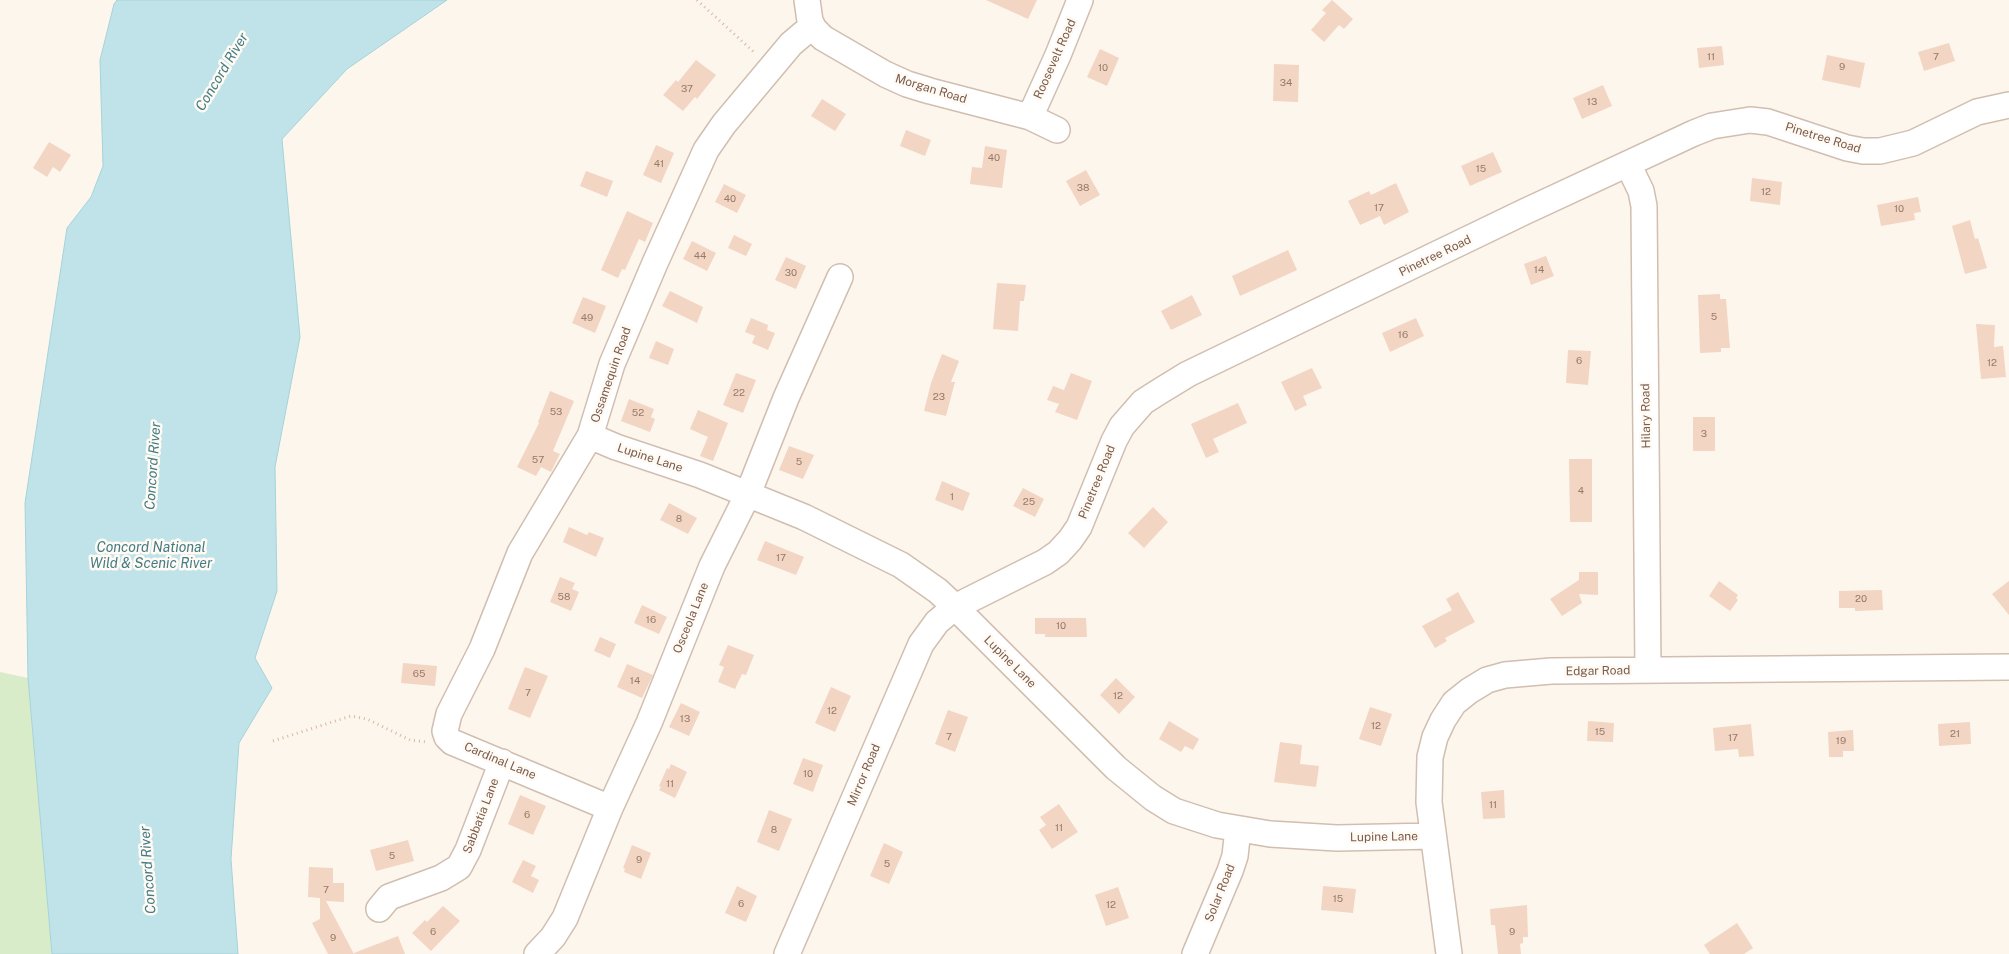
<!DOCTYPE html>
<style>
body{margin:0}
canvas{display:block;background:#fdf6ec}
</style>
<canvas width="2009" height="954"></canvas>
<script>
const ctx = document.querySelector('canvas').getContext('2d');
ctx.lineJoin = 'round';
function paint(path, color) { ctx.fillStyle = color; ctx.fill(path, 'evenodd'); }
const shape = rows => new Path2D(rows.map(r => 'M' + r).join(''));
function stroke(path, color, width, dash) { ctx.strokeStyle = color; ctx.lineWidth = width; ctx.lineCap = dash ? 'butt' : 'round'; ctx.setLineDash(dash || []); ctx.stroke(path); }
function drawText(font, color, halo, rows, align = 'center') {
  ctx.font = font + ' "Public Sans",sans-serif'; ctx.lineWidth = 5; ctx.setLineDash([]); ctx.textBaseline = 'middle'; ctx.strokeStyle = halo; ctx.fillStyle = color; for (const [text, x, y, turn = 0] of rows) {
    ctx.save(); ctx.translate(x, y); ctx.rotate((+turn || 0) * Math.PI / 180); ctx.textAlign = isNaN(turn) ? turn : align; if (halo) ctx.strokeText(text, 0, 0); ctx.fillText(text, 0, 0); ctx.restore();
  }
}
const green = shape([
 [0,672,28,678,52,954,0,954]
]);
const water = shape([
 [117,0,447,0,347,69,282,139,300,337,275,467,277,591,255,658,272,688,239,743,231,859,238,954,52,954,28,678,25,503,67,228,91,197,103,166,100,60,114,4,117,0]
]);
const building = shape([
 [986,0,1037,0,1028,19],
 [1332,0,1353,19,1344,29,1339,25,1324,42,1311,30,1326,13,1322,10],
 [1949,43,1955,61,1924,71,1918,52],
 [1722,46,1724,65,1699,68,1697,48],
 [1100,49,1119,58,1107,86,1087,77],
 [1827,55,1865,63,1860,88,1822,80],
 [696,60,716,75,697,99,695,97,683,111,663,95,676,80,678,82],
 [1274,64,1299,65,1298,102,1273,101],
 [1603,85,1612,106,1582,119,1573,98],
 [822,99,846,114,835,131,811,116],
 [906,130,931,140,925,156,900,146],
 [49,142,71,155,60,172,53,167,47,177,33,168],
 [656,145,674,153,661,183,643,175],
 [985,146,1007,150,1002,188,970,184,972,167,982,168],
 [1493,152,1502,172,1470,186,1461,166],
 [1086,170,1100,195,1080,206,1066,181],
 [586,171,613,181,607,197,580,186],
 [1752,178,1782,182,1780,205,1750,201],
 [1396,183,1409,212,1384,225,1380,216,1360,225,1348,201,1369,191,1371,195],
 [724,184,746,195,737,213,715,202],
 [1918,197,1921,212,1914,213,1915,220,1881,226,1877,205],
 [627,211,653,223,645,242,639,239,625,270,622,269,618,278,601,270],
 [1970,220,1975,239,1978,238,1987,268,1965,274,1952,226],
 [734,235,752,244,746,256,728,248],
 [692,241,716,253,707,271,683,259],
 [1288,250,1297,270,1240,296,1232,276],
 [1546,256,1554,276,1531,285,1524,264],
 [786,257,806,266,796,289,775,280],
 [997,283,1026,285,1024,301,1020,301,1018,331,993,329],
 [670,291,703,307,697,323,662,306],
 [1720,294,1720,299,1726,299,1730,348,1721,348,1721,352,1700,353,1698,295],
 [1192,295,1202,315,1171,330,1161,311],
 [583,297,606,306,595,333,572,323],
 [751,318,768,325,767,330,775,333,768,350,752,343,755,336,745,332],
 [1416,318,1424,336,1390,352,1382,333],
 [1976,324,1995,325,1994,347,2003,346,2006,377,1981,379],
 [656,341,674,349,668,365,649,358],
 [1568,350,1591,351,1588,385,1566,383],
 [942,354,959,361,951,382,955,382,946,416,924,411,931,383],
 [1312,368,1322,388,1303,396,1307,405,1295,411,1281,382],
 [736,373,756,380,743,413,723,405],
 [1071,373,1092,381,1077,420,1055,412,1059,404,1047,400,1053,386,1064,390],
 [550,391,574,401,553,451,560,454,551,472,541,467,536,476,517,467,539,423,538,422],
 [629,399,654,409,651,417,655,419,650,432,621,421],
 [1238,403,1247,423,1213,439,1219,452,1206,458,1191,424],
 [698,410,728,423,713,461,700,456,708,437,690,429],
 [1693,417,1715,417,1715,451,1693,451],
 [789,446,814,455,803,479,779,470],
 [1569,459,1592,459,1592,522,1570,522],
 [942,481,970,493,963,511,935,500],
 [1023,488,1044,499,1035,517,1013,506],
 [669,503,697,518,688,534,660,520],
 [1153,507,1168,522,1144,548,1128,533],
 [569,527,587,535,589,532,604,538,596,557,563,542],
 [765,541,804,557,796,575,757,560],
 [1579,572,1598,572,1598,595,1579,594,1582,603,1562,616,1550,599,1579,580],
 [560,577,575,583,572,589,579,592,571,611,550,602],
 [1719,581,1738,595,1736,598,1738,600,1730,611,1709,596],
 [2009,581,2009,615,1992,594],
 [1882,590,1883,610,1855,611,1855,608,1839,608,1839,591],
 [1458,592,1475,622,1445,638,1447,641,1435,648,1422,626,1452,610,1446,599],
 [642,605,667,617,659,634,634,623],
 [1035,618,1086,618,1087,637,1045,637,1045,634,1035,634],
 [600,637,616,644,610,658,594,651],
 [728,645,754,655,746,675,742,674,735,689,718,682,724,667,719,665],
 [403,663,437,666,435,686,401,683],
 [627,664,653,675,642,698,617,687],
 [525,667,548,676,530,718,508,709],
 [1116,678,1135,697,1119,714,1100,695],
 [831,687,851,696,835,732,815,723],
 [681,703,700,712,689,736,669,727],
 [1370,707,1392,714,1381,746,1359,739],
 [948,710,968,717,955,752,935,744],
 [1169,721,1199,739,1193,750,1185,746,1181,752,1159,739],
 [1588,721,1614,723,1613,742,1587,741],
 [1970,722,1971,744,1939,746,1938,724],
 [1751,724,1754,756,1739,757,1738,749,1715,751,1713,728],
 [1853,730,1854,751,1843,751,1843,757,1829,757,1828,732],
 [1280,742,1302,745,1300,764,1319,766,1316,787,1274,782],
 [803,758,823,765,813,792,793,784],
 [671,764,687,772,675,798,659,790,661,787,659,786,667,768,669,769],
 [1504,790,1505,818,1483,819,1481,792],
 [520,795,546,806,533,835,508,824],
 [1059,804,1078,832,1052,849,1039,830,1046,825,1040,817],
 [769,810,792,819,779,851,757,842],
 [408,840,414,861,376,871,370,850],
 [884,843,903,852,889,884,870,876],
 [632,845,651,853,641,879,624,872,625,869,623,868],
 [523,860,536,866,531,876,539,880,533,893,512,882],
 [309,867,333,868,333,883,344,883,344,902,326,901,354,954,328,954,312,923,320,919,320,898,308,897],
 [737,886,757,896,746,922,725,913],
 [1323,886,1356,889,1353,913,1321,910],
 [1118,887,1129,918,1106,926,1095,895],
 [1527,905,1528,937,1523,937,1523,943,1520,944,1521,954,1498,954,1495,925,1491,925,1490,909],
 [443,906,460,921,431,951,412,933,425,920,427,922],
 [1737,923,1753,948,1744,954,1710,954,1704,945],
 [398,936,405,954,354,954,354,953]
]);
const path = shape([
 [697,0,756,54],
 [273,741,351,716,367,719,410,740,427,742]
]);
const minor = shape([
 [807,0,810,21,814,29,823,38,885,74,907,84,930,91,1030,117,1057,130],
 [1030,117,1058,55,1080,0],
 [1628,164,1641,191,1644,206,1648,670],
 [590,436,616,447,700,475,804,517,901,565,938,591,955,607,1116,768,1153,798,1174,811,1217,825,1270,834,1337,838,1433,836],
 [610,808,452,742,447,737,445,731,449,714,482,649,520,553,590,436,612,364,655,263,706,150,724,124,791,44,804,33,814,29],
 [379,909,389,897,441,878,459,867,468,850,502,762],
 [537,954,553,937,565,918,610,808,649,723,712,566,748,494,786,398,840,277],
 [787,954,921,644,937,622,955,607,1045,562,1058,553,1070,540,1079,527,1114,441,1122,426,1143,402,1157,393,1188,374,1524,212,1694,133,1712,126,1750,120,1768,122,1847,148,1863,151,1880,151,1913,143,1977,112,2009,105],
 [1195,954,1230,871,1235,856,1238,829],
 [1449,954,1429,802,1430,757,1435,737,1443,720,1454,703,1469,691,1487,680,1505,675,1551,671,2009,667]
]);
const numberNames = [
 ["11",1711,57],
 ["7",1936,57],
 ["9",1842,67],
 ["10",1103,68],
 ["34",1286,83],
 ["37",687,89],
 ["13",1592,102],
 ["40",994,158],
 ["41",659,164],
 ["15",1481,169],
 ["38",1083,188],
 ["12",1766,192],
 ["40",730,199],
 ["17",1379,208],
 ["10",1899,209],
 ["44",700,256],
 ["14",1539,270],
 ["30",791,273],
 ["5",1714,317],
 ["49",587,318],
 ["16",1403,335],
 ["6",1579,361],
 ["12",1992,363],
 ["22",739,393],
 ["23",939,397],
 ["53",556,412],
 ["52",638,413],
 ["3",1704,434],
 ["57",538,460],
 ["5",799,462],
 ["4",1581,491],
 ["1",952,497],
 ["25",1029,502],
 ["8",679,519],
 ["17",781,558],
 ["58",564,597],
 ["20",1861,599],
 ["16",651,620],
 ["10",1061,626],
 ["65",419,674],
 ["14",635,681],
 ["7",528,693],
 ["12",1118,696],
 ["12",832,711],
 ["13",685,719],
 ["12",1376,726],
 ["15",1600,732],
 ["21",1955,734],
 ["7",949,737],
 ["17",1733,738],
 ["19",1841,741],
 ["10",808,774],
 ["11",670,784],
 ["11",1493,805],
 ["6",527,815],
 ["11",1059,828],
 ["8",774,830],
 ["5",392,856],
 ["9",639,860],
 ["5",887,864],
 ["7",326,890],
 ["15",1338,899],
 ["6",741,904],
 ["12",1111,905],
 ["6",433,932],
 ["9",1512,932],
 ["9",333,938]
];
const streetNames = [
 ["Roosevelt Road",1055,59,-66],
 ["Morgan Road",931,89,17],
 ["Pinetree Road",1823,138,17],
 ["Pinetree Road",1435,256,-26],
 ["Ossamequin Road",611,375,-71],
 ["Hilary Road",1646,416,-91],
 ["Lupine Lane",650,458,18],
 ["Pinetree Road",1097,482,-68],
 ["Osceola Lane",691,618,-68],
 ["Lupine Lane",1010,662,45],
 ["Edgar Road",1598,671,-1],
 ["Cardinal Lane",500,761,23],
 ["Mirror Road",864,775,-67],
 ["Sabbatia Lane",481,816,-69],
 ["Lupine Lane",1384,837,-1],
 ["Solar Road",1220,893,-68]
];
const waterNames = [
 ["Concord River",222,72,-59],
 ["Concord River",153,466,-86],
 ["Concord National",151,548],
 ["Wild & Scenic River",151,564],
 ["Concord River",148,870,-94]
];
paint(green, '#d8ecc9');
paint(water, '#bfe3e8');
stroke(water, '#a5d3da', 1);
paint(building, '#f3d5c3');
stroke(minor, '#d1beb0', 28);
stroke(path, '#d9b8a5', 3, [1, 4]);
stroke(minor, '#fff', 25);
drawText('10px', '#987a6a', null, numberNames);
drawText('12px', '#7a5c4d', '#fffaf3', streetNames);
drawText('italic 14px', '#437c86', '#fffaf3', waterNames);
</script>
